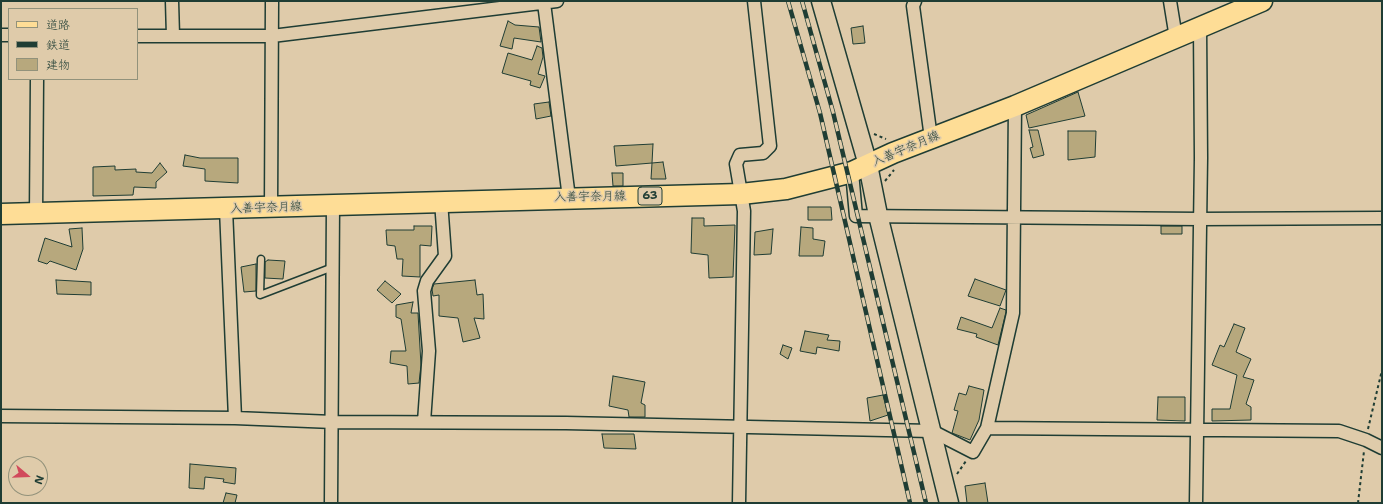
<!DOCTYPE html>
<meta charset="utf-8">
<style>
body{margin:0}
#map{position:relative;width:1383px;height:504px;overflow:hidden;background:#dfcbaa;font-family:"Shantell Sans","Klee One",sans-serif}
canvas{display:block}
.frame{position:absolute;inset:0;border:2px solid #1f3d34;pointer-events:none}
.legend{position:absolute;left:8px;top:8px;width:130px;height:72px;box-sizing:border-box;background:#dfcbaa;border:1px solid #92927b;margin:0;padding:5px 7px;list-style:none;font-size:12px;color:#1f3d34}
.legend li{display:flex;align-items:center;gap:8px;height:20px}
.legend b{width:20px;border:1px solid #92927b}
.north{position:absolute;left:8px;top:456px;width:40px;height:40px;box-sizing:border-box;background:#dfcbaa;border:1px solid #92927b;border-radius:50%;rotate:109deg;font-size:11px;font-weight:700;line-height:16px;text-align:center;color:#1f3d34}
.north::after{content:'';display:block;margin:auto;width:14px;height:18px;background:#d1495b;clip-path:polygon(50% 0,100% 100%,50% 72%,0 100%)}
</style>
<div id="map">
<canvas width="1383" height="504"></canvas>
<div class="frame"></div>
<ul class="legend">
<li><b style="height:5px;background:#fedd96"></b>道路</li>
<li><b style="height:5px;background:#1f3d34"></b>鉄道</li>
<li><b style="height:11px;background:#b7a87d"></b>建物</li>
</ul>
<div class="north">N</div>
</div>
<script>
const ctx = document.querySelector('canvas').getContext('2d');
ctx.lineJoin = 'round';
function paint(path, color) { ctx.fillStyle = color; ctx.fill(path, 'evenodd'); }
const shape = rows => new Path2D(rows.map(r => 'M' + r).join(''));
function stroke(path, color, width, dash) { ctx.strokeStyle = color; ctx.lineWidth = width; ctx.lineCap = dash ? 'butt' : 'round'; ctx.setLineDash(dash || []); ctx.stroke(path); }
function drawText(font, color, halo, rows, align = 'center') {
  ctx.font = font + ' "Shantell Sans","Klee One",sans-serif'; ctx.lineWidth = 3; ctx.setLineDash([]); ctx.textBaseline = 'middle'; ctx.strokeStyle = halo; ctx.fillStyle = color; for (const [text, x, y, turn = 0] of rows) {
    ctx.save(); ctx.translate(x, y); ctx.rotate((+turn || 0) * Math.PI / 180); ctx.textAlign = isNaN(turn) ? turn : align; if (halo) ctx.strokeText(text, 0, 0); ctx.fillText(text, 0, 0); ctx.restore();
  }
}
const building = shape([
 [508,21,515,25,539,27,541,42,514,38,512,49,500,46,508,21],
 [863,26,865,43,853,44,851,28,863,26],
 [537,46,542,48,543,57,538,74,545,76,540,88,530,85,531,81,502,73,508,53,532,60,537,46],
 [1078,92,1085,116,1029,128,1026,115,1078,92],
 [549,102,551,116,536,119,534,104,549,102],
 [1029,130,1038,130,1044,155,1033,158,1030,148,1033,147,1029,130],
 [1068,131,1096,131,1095,157,1068,160,1068,131],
 [653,144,652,163,616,166,614,146,653,144],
 [185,155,200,158,238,158,238,183,205,181,205,169,183,166,185,155],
 [663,162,666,179,651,179,652,163,663,162],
 [160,163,167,172,156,182,156,188,134,187,133,195,93,196,93,167,115,166,115,170,136,169,136,172,152,173,160,163],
 [612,173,623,173,623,186,613,186,612,173],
 [808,207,831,207,832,220,808,220,808,207],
 [692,218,704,218,704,226,735,225,733,277,709,278,708,255,691,253,692,218],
 [414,226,432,226,431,246,420,245,420,277,402,276,403,259,397,259,395,246,387,245,386,230,414,230,414,226],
 [1161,226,1182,226,1182,234,1161,234,1161,226],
 [801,227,813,228,813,239,825,241,823,256,799,256,801,227],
 [82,228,83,249,76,270,50,261,47,264,38,261,45,238,72,247,69,229,82,228],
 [773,229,771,254,754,255,755,232,773,229],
 [268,260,285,261,283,279,265,278,265,262,268,260],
 [256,264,256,291,244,292,241,267,256,264],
 [975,279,1006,290,1000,306,968,296,975,279],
 [56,280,91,282,91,295,57,294,56,280],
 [475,280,477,295,483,294,484,319,474,318,480,338,463,342,458,318,439,316,439,295,433,296,432,289,434,284,475,280],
 [385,281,401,294,392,303,377,290,385,281],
 [413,302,411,313,418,313,421,365,419,383,408,384,407,366,390,363,391,351,406,351,401,319,396,317,396,305,413,302],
 [1000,308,1006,310,1006,312,998,345,976,337,977,334,957,329,961,317,992,328,1000,308],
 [1234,324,1245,328,1236,352,1251,359,1243,377,1254,380,1246,404,1251,407,1251,420,1212,421,1212,409,1230,409,1237,375,1212,365,1220,345,1224,347,1234,324],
 [805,331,829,335,827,340,840,341,839,351,817,347,816,354,800,351,805,331],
 [783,345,792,348,788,359,780,354,783,345],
 [613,376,645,382,641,403,645,405,645,417,629,417,628,410,609,406,613,376],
 [969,386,984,390,979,420,970,440,952,433,958,411,954,410,959,393,966,395,969,386],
 [883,395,888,415,870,421,867,398,883,395],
 [1158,397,1185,397,1185,421,1157,420,1158,397],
 [602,434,634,434,636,449,604,448,602,434],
 [190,464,236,468,235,484,223,482,224,479,205,477,204,489,189,488,190,464],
 [985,483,988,503,967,503,965,486,985,483],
 [226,493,237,495,235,503,223,503,226,493]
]);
const path = shape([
 [874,134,886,139],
 [885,181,894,170],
 [1368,429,1382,370],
 [957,474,966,461],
 [1358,503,1364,451]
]);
const lane = shape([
 [261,259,260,295,333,267]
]);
const street = shape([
 [172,1,173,36],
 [915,1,913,6,931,138],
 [1170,1,1176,38],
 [544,3,569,198],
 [1,35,9,35],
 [137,36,272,36,557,1],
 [852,172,856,216,1200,219,1382,218],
 [271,208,272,1],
 [226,209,235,418],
 [36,214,37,79],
 [1,416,235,418,333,422,566,423,932,431,973,452,987,428,1339,431,1366,440,1382,448],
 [424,422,429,351,424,291,427,281,445,256,441,201],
 [987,428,1013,313,1015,106],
 [331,503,333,206],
 [739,503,744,211,736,164,740,155,763,153,770,146,754,1],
 [1196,503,1201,158,1200,27]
]);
const secondary = shape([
 [821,1,868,165,878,215,949,503]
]);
const primary = shape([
 [1,214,741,194,786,189,852,172,893,153,1015,106,1262,1]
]);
const rail = shape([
 [788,1,820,113,910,503],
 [802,1,833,112,926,503]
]);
const shields = [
 [650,196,24]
];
const shieldNames = [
 ["63",650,196]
];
const streetNames = [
 ["入善宇奈月線",906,149,-23],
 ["入善宇奈月線",590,197,-1],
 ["入善宇奈月線",266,208,-2]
];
paint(building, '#b7a87d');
stroke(building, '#1f3d34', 1);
stroke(lane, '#1f3d34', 9);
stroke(street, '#1f3d34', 15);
stroke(secondary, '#1f3d34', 21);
stroke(primary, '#1f3d34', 23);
stroke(path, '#1f3d34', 2, [3, 3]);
stroke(lane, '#dfcbaa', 6);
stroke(street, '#dfcbaa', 12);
stroke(secondary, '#dfcbaa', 18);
stroke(primary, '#fedd96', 20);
stroke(rail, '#1f3d34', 4.5);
stroke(rail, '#dfcbaa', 3, [9]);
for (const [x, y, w] of shields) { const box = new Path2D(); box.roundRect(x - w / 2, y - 9, w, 18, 3); ctx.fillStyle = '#dfcbaa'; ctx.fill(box); stroke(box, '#1f3d34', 1); }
drawText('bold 11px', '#1f3d34', null, shieldNames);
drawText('12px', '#1f3d34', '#dfcbaa', streetNames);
</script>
